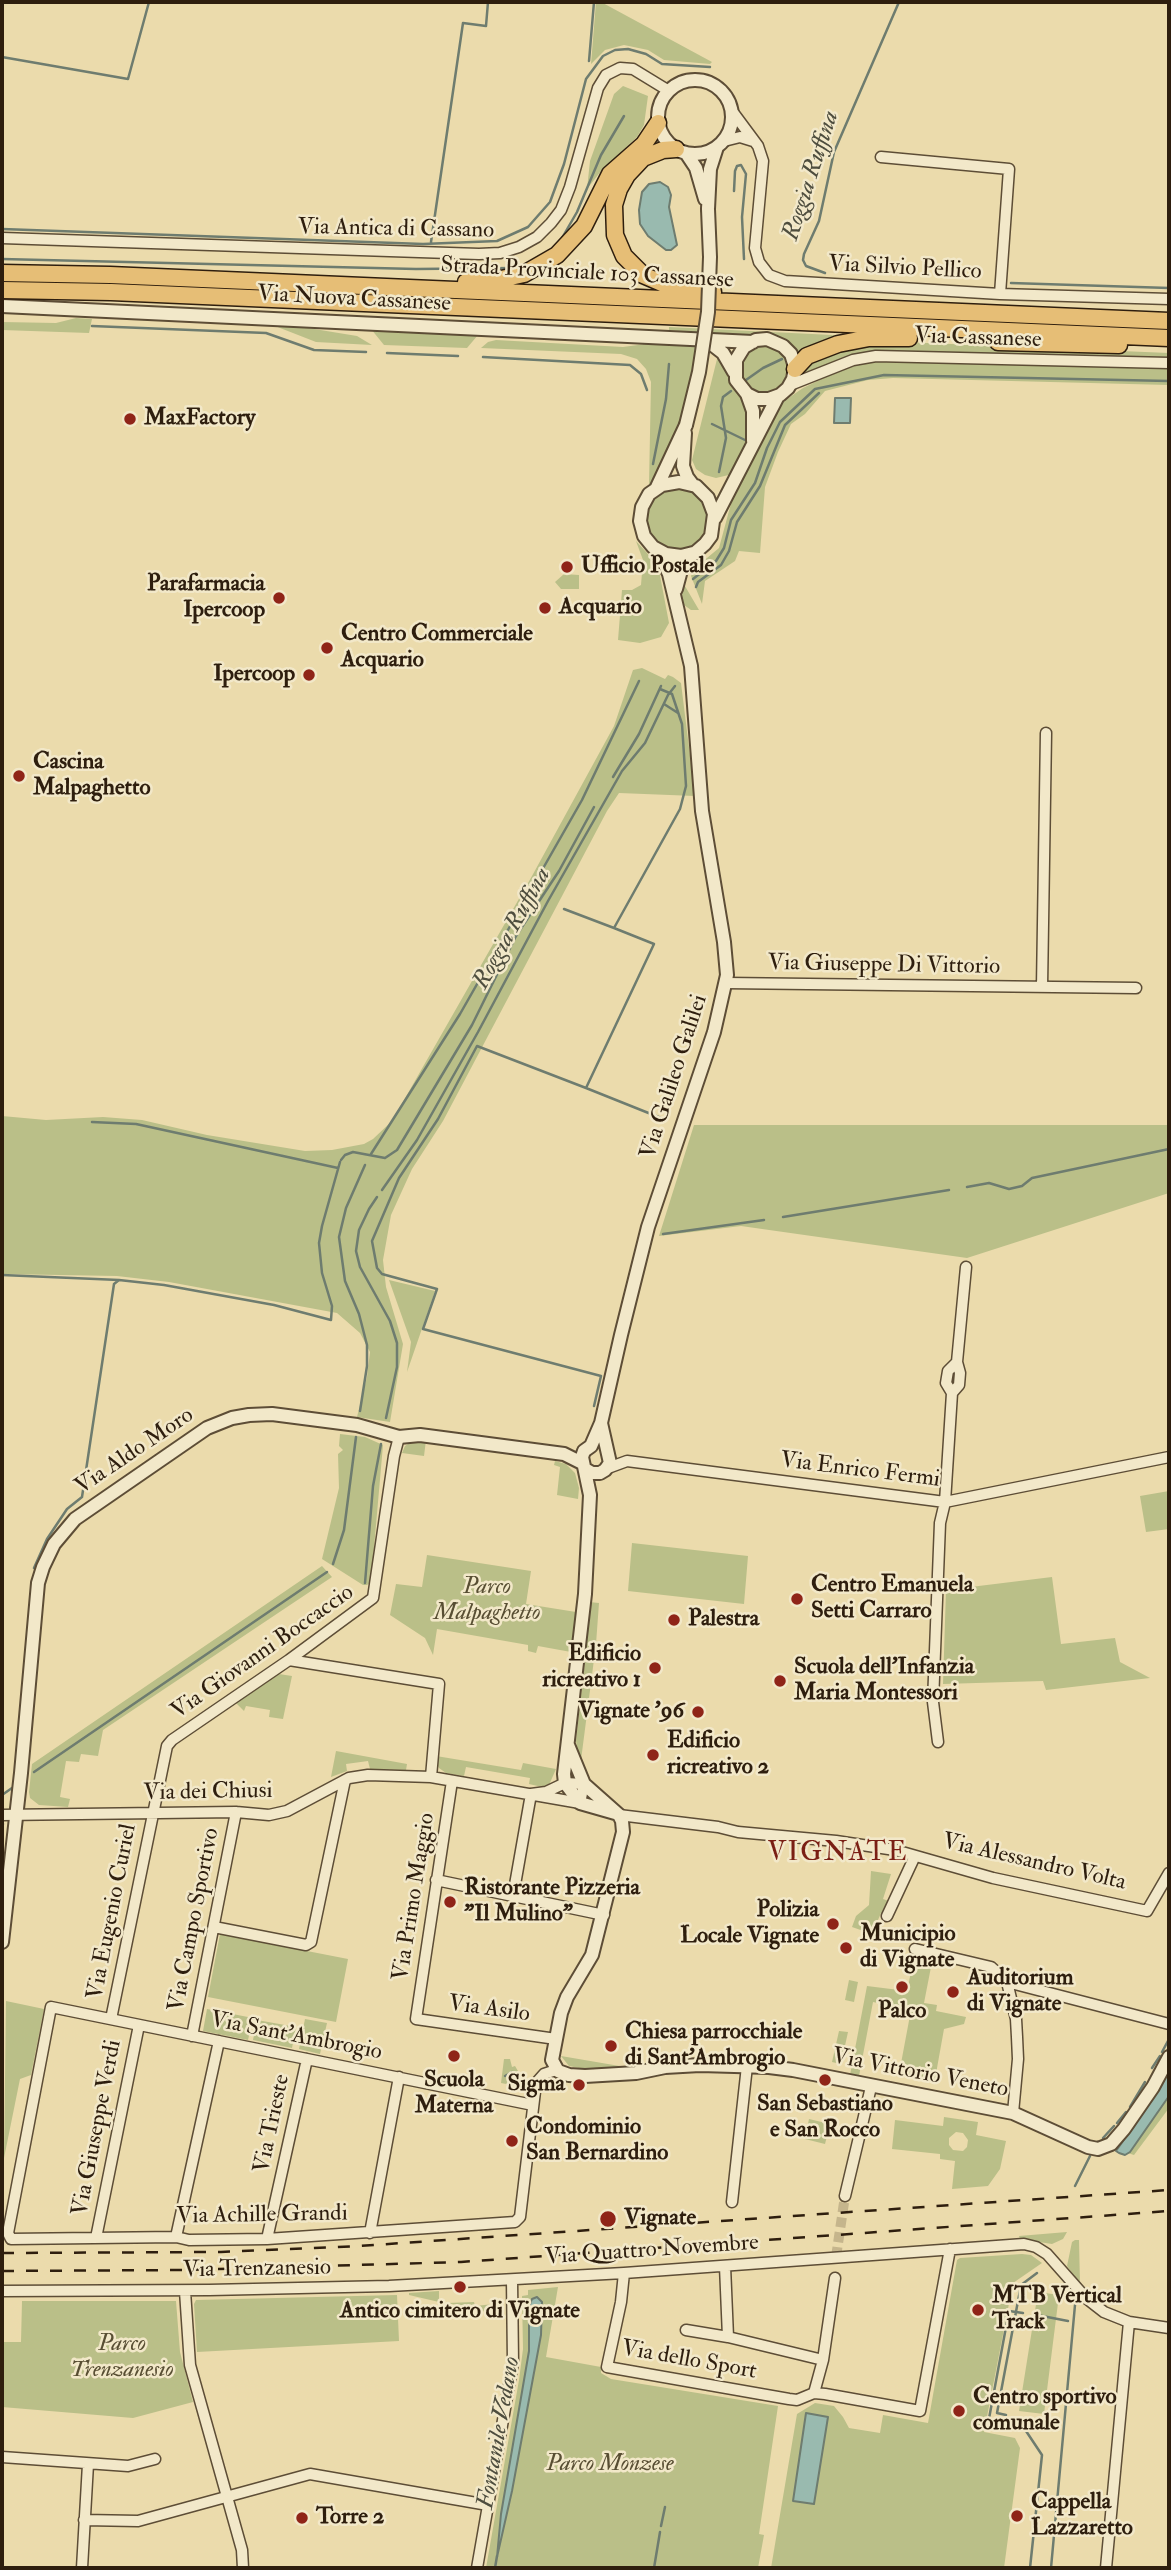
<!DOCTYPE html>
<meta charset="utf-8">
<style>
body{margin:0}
#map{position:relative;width:1171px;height:2570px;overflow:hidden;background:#ebdbac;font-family:"IM FELL Double Pica",serif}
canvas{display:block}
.frame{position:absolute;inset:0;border:4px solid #2e1e0e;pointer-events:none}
</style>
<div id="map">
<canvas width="1171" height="2570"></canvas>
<div class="frame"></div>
</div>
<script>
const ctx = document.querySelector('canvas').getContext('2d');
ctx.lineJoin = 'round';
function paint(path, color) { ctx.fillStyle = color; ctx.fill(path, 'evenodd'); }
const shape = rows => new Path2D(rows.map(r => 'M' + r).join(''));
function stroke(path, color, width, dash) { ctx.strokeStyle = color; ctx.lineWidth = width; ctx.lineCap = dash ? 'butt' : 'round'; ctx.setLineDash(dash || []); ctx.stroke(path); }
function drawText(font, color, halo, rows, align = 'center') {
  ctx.font = font + ' "IM FELL Double Pica",serif'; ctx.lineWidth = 5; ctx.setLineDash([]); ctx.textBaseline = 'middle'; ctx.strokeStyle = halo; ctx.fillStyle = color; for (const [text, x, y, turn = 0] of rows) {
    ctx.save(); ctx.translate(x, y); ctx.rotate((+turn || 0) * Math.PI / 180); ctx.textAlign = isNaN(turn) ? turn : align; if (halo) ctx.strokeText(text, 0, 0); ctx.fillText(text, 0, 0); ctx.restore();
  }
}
const green = shape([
 [596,2,601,2,712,62,710,64,664,60,648,50,624,45,605,50,591,64],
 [623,86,648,96,644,125,637,137,601,171,587,189,590,161,614,94],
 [76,318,92,319,89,333,2,330,2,322,56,323],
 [275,326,302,327,357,336,372,345,316,342],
 [669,327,853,336,799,356,785,340,776,335,743,338,669,330],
 [371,329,478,335,467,348,384,345],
 [496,340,623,347,660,342,698,344,682,423,656,478,649,485,651,382,646,369,637,359,621,354,481,348,488,342],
 [903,342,1169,353,1169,360,879,350,844,358,801,376,803,369,814,359,857,346],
 '741 369a23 23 0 1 1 46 0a23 23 0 1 1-46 0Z',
 [718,355,728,371,733,385,747,407,748,441,733,474,716,478,705,475,696,469,692,460],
 [880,359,1169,367,1169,385,893,378,868,380,825,391,805,414,791,424,778,452,765,487,760,553,739,551,735,561,705,581,702,604,691,576,695,568,719,548,733,496,777,406,803,388,832,374,860,363],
 '647 519a31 31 0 1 1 62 0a31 31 0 1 1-62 0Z',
 [636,541,658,565,669,623,661,637,640,643,618,640,622,590,632,590,641,585,643,560],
 [564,574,579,575,579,589,561,589,555,582],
 [682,581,699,610,691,610,684,605,681,599],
 [642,668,665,679,668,675,673,677,681,683,695,796,619,793,607,811,443,1121,412,1169,391,1215,383,1260,386,1287,403,1344,390,1422,357,1417,367,1377,370,1352,360,1333,337,1313,169,1282,117,1276,2,1274,2,1116,46,1120,103,1117,142,1120,207,1135,305,1151,332,1150,364,1144,373,1139,392,1121,532,876,614,726,633,670],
 [694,1125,1169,1125,1169,1193,967,1258,741,1226,659,1236],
 [389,1280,435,1291,407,1372,411,1342],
 [340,1434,365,1437,383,1445,371,1582,367,1585,363,1585,322,1559,339,1488,338,1454,343,1450,339,1446],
 [414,1440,426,1440,424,1456,402,1453,405,1446],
 [555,1461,566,1464,575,1473,579,1488,578,1499,557,1495,560,1467,554,1465],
 [1169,1491,1169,1529,1146,1532,1140,1496],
 [632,1543,748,1556,744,1604,628,1591],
 [427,1555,531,1571,526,1604,576,1612,571,1652,538,1646,536,1653,528,1651,528,1645,437,1629,433,1655,425,1638,390,1615,396,1584,422,1587],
 [322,1566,332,1577,103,1730,98,1756,81,1754,79,1762,66,1761,60,1797,70,1799,68,1807,39,1805,30,1798,29,1792,32,1764],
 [1052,1577,1061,1644,1115,1638,1120,1662,1150,1678,1046,1690,1043,1681,943,1684,946,1590],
 [589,1602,599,1603,596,1644,581,1760,579,1760,576,1741,585,1661],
 [279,1674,292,1676,283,1719,269,1717,270,1710,246,1706,244,1711,236,1703],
 [336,1751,407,1764,406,1770,370,1769,368,1761,346,1764,347,1771,331,1777],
 [436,1756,521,1770,523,1763,556,1769,549,1785,542,1787,529,1784,530,1778,466,1767,464,1776,446,1773,439,1768,436,1762],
 [871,1871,891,1874,883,1899,892,1902,886,1913,881,1913,872,1934,852,1927,856,1916,869,1905],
 [220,1934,348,1959,336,2022,208,1997],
 [915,1953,925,1955,923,1965,931,1967,924,2003,937,2005,936,2011,966,2017,964,2024,944,2029,937,2068,937,2081,899,2074,911,2010,873,2002,859,2076,850,2075,867,1986,907,1991],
 [849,1980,858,1982,854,2002,845,2000],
 [6,2001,44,2009,31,2075,20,2079,4,2158],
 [207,2009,253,2018,248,2040,203,2031],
 [305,2019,327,2023,320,2054,299,2049],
 [257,2020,296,2027,292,2048,253,2040],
 [839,2031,848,2032,841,2064,832,2062],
 [561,2056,637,2069,579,2068,569,2066],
 [504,2059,510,2059,512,2067,515,2066,518,2071,515,2073,516,2076,528,2083,527,2088,501,2083],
 [1169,2067,1169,2108,1134,2155,1115,2149,1146,2107],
 [944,2117,978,2122,976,2135,1006,2141,1000,2169,988,2186,952,2189,955,2161,940,2159,940,2154,892,2149,895,2120,943,2126],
 [956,2132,963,2133,968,2140,967,2147,963,2151,953,2150,949,2145,949,2138],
 [809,2119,830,2124,825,2144,805,2139],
 [1067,2232,1063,2239,1052,2244,1020,2239,1019,2236],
 [1075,2240,1079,2240,1080,2284,1067,2266,1072,2242],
 [1022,2254,1031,2255,1042,2263,1013,2283,984,2432,1015,2438,1020,2448,1004,2568,771,2568,797,2414,815,2403,834,2406,843,2417,849,2428,880,2433,883,2415,928,2423,957,2260,960,2258],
 [558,2287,546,2357,601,2367,601,2373,611,2379,778,2406,759,2534,764,2535,758,2568,486,2568,519,2380,523,2349,522,2296,528,2295,528,2290],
 [439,2291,439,2302,409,2295,409,2293],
 [1038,2292,1059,2295,1044,2414,1019,2411],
 [397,2295,399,2341,197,2352,194,2304,196,2300],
 [22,2301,176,2301,180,2352,193,2402,133,2418,2,2407,2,2342,21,2342],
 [474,2302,475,2306,503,2303,504,2316,447,2303]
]);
const water = shape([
 [660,182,668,187,671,195,669,207,677,245,671,250,666,250,648,236,640,224,639,210,642,192,649,184,660,182],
 [835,398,851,398,850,423,834,423,835,398],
 [1169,2071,1169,2096,1130,2152,1125,2155,1119,2153,1116,2151,1147,2107,1169,2071],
 [537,2297,542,2302,541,2335,512,2491,497,2557,501,2514,529,2351,529,2307,532,2299,537,2297],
 [806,2413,828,2417,814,2504,793,2501,806,2413]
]);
const stream = shape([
 [2,57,128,79,149,2],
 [589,61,594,2],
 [734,191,735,171,737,166,741,165,746,174,742,217,744,259],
 [2,229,423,244,497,241,528,227,550,202,564,164,586,79,603,56,615,50,628,49,646,54,662,64,710,67],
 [562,238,577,212,601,155,624,116],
 [431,242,463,23,486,26,488,2],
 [2,259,416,269,514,268],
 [825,273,806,266,803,260,804,254,819,221,834,152,899,2],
 [1011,283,1169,288],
 [92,326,266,333,314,350,366,352],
 [387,353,458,356],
 [483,357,630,365,641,374,647,390],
 [746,380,763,368,782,359],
 [712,424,745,440],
 [653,464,666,399,669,364],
 [719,472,726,438,721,406,723,397,731,391],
 [693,579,716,561,724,548,731,520,755,483,767,448,780,422,815,389,884,375,1169,381],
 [696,587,698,582,721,565,729,551,737,522,760,486,785,425,819,393],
 [664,704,678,713],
 [613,777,639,734,661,686],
 [564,909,614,928],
 [586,1088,661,1118],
 [92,1122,136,1124,338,1168],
 [371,1154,460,1014,582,800,639,681],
 [341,1160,345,1155,353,1152,385,1158,397,1150,472,1025,516,936,559,871,594,807],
 [967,1187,989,1183,1009,1189,1022,1186,1032,1178,1169,1149],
 [382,1190,417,1140,478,1032,548,901,622,771,645,743,668,695,675,686],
 [377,1197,369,1209,359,1230,356,1251,360,1267,390,1321,397,1343,397,1367,386,1418],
 [783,1217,949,1190],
 [663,1234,764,1220],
 [2,1275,119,1280],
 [594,1406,601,1376,423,1329,437,1289,382,1274,377,1268,372,1241,399,1178,438,1119,477,1046,586,1088,654,944,614,928,680,809,686,786,682,724,672,694,660,689],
 [360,1411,367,1366,367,1345,359,1314,345,1281,339,1237,346,1208,365,1165],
 [333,1564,344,1530,356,1437],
 [34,1568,47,1539,67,1509,82,1497,114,1284,119,1280,164,1285,274,1305,331,1320,332,1306,322,1273,319,1243,322,1226,340,1162],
 [365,1583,373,1486,381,1444],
 [34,1772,327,1572],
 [2,1795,12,1788],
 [2,1825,3,1824],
 [1162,2052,1169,2039],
 [1152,2068,1160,2056],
 [505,2076,512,2072],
 [1130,2107,1145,2082],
 [1117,2123,1126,2112],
 [1103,2138,1114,2126],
 [1075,2186,1090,2156],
 [1037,2315,1068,2321],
 [1006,2415,997,2413,1021,2285,1037,2273],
 [1018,2419,1042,2455,1030,2568],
 [988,2424,1009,2311,1023,2313],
 [661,2526,665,2507],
 [495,2568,497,2556],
 [654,2568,660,2532],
 [1051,2568,1075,2305]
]);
const minorTunnel = shape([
 [836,2257,845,2196]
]);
const minor = shape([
 [732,111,758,146,763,161,755,248,759,262,769,275,785,281,1000,294,1009,169,881,157],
 [724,141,740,137,753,141],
 [2,238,479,254,500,253,519,247,537,237,551,223,561,210,570,187,598,88,606,75,620,68,633,69,669,91],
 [1000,294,1169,299],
 [790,385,853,360,876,356,1169,363],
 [726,983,1136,988],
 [1042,987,1046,733],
 [952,1393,959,1385,960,1373,957,1362,966,1267],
 [608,1468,627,1461,945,1502,1169,1457],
 [289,1660,439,1684,431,1777],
 [938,1742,933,1702,940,1523,945,1502,952,1393,946,1383,948,1371,957,1362],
 [452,1781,416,2019,556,2039],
 [2,1815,236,1812,269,1815,287,1811,349,1778,368,1775,431,1777,580,1803,584,1784,565,1783,546,1792,531,1794],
 [619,1815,718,1827,738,1832,836,1841,895,1850,993,1878,1147,1911,1169,1873],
 [436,1880,604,1915],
 [513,1896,531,1794],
 [887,1916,915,1856],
 [214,1927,306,1945,311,1942,345,1780],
 [915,1949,991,1967,1007,1982,1169,2024],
 [1007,1982,1016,2019,1017,2037,1018,2059,1013,2113],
 [111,2019,167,1746,172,1740,289,1660,373,1598,394,1456,399,1437],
 [192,2036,236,1812],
 [533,2105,51,2007,8,2233,11,2239,176,2237,189,2240,267,2239,515,2222,520,2217,536,2083,544,2074,556,2070],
 [845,2196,871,2087],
 [732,2202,747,2066],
 [370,2233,399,2077],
 [176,2237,219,2041],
 [96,2238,139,2025],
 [267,2239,307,2059],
 [725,2266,728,2337,823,2360],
 [624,2273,621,2302,607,2367,789,2399,797,2400,814,2393,825,2394,920,2411,950,2249],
 [2,2291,209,2290,389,2286,624,2273,1024,2244,1036,2247,1047,2254,1086,2298,1104,2312,1129,2322,1169,2328],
 [185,2291,190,2365,242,2550,243,2568],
 [686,2330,728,2337],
 [814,2393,823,2360,835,2278],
 [2,2457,128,2466,155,2459],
 [84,2520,138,2521,310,2474,488,2505],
 [82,2568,88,2464],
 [477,2568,513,2363,512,2280],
 [1106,2568,1129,2322]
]);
const tertiary = shape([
 '658 117a37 37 0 1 1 74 0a37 37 0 1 1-74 0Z',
 [686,153,696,168,705,199],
 [708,209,710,169,717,147],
 [2,306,753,342],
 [705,339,723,353,734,372],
 [747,394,757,399,769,399,780,395,788,388,793,379,795,367,791,354,783,346,767,339,756,340,744,347,736,360,736,380,747,394,753,411,753,441],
 [685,433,683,466,687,477,693,485],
 [657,487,686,425],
 [715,518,778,396],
 [676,589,683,563,705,544,711,536,714,514,708,498,696,486,679,482,662,485,649,494,642,507,640,521,644,536,653,547,666,554,681,556,693,553],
 [601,1423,591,1446,584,1451,582,1457,590,1495,585,1594,564,1774,565,1783,580,1803,615,1813],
 [585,1469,592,1473,600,1473,605,1470,610,1463,601,1423,621,1335,648,1227,714,1032,727,975,724,942,702,811,691,666,669,574,658,550],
 [568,1745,584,1784,619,1815,622,1821,623,1832,592,1955,567,1997,561,2013,552,2060,558,2071,569,2075,585,2076,636,2073,665,2067,700,2065,769,2067,793,2070,1013,2113,1088,2147,1098,2149,1111,2144,1124,2129,1153,2087,1169,2057],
 [2,1942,21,1773,38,1583,43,1567,54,1544,75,1519,207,1428,232,1418,249,1415,272,1414,357,1425,399,1437,420,1435,564,1454,582,1463]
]);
const trunk = shape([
 [676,149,663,150,643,158,627,175,619,189,614,205,615,235,624,256,643,275,671,287,713,292],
 [2,273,110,275,1169,321],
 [466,282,492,281,524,274,557,255,584,226,610,174,644,144,658,123],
 [2,290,111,292,1169,338],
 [998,342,1119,345],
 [795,369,807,356,838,344,869,338,909,338]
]);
const rail = shape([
 [2,2253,221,2252,359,2246,1169,2190],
 [2,2271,183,2270,461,2262,1169,2211]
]);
const tertiaryBridge = shape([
 [686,425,699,372,708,312,710,257,708,209]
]);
const markers = [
 [130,419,7,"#8f2418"],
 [567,567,7,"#8f2418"],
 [279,598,7,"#8f2418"],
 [545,608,7,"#8f2418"],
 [327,648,7,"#8f2418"],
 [309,675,7,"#8f2418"],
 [19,776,7,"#8f2418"],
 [797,1599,7,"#8f2418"],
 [674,1620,7,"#8f2418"],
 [655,1668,7,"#8f2418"],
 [780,1681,7,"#8f2418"],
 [698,1712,7,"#8f2418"],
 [653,1755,7,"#8f2418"],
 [450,1902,7,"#8f2418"],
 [833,1924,7,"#8f2418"],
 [846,1948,7,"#8f2418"],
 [902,1987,7,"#8f2418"],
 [953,1992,7,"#8f2418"],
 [611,2046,7,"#8f2418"],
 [454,2056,7,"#8f2418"],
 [825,2080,7,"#8f2418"],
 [579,2085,7,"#8f2418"],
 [512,2141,7,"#8f2418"],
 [608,2219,9,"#8f2418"],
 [460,2287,7,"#8f2418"],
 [978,2310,7,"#8f2418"],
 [959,2411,7,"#8f2418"],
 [1017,2516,7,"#8f2418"],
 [302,2518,7,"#8f2418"]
];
const streetNames = [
 ["Via Antica di Cassano",396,230,1],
 ["Via Silvio Pellico",905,269,3],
 ["Strada Provinciale 103 Cassanese",587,274,3],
 ["Via Nuova Cassanese",354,300,3],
 ["Via Cassanese",978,339,2],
 ["Via Giuseppe Di Vittorio",884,966,1],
 ["Via Galileo Galilei",675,1077,-72],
 ["Via Aldo Moro",135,1452,-34],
 ["Via Enrico Fermi",860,1471,7],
 ["Via Giovanni Boccaccio",263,1653,-35],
 ["Via dei Chiusi",208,1793,-1],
 ["Via Alessandro Volta",1034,1863,13],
 ["Via Primo Maggio",415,1897,-81],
 ["Via Eugenio Curiel",113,1912,-79],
 ["Via Campo Sportivo",195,1920,-79],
 ["Via Asilo",489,2010,8],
 ["Via Sant'Ambrogio",296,2037,11],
 ["Via Vittorio Veneto",920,2074,11],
 ["Via Trieste",273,2124,-78],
 ["Via Giuseppe Verdi",98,2128,-79],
 ["Via Achille Grandi",262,2216,-1],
 ["Via Quattro Novembre",652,2251,-4],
 ["Via Trenzanesio",257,2270,-1],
 ["Via dello Sport",689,2361,10]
];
const poiNames = [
 ["MaxFactory",144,419],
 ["Ufficio Postale",581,567],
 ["Parafarmacia",265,585,"right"],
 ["Ipercoop",265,611,"right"],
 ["Acquario",559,608],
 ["Centro Commerciale",341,635],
 ["Acquario",341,661],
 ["Ipercoop",295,675,"right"],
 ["Cascina",33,763],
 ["Malpaghetto",33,789],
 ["Centro Emanuela",811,1586],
 ["Setti Carraro",811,1612],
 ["Palestra",688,1620],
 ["Edificio",641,1655,"right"],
 ["ricreativo 1",641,1681,"right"],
 ["Scuola dell'Infanzia",794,1668],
 ["Maria Montessori",794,1694],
 ["Vignate ’96",684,1712,"right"],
 ["Edificio",667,1742],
 ["ricreativo 2",667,1768],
 ["Ristorante Pizzeria",464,1889],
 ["\"Il Mulino\"",464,1915],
 ["Polizia",819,1911,"right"],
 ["Locale Vignate",819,1937,"right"],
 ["Municipio",860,1935],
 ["di Vignate",860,1961],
 ["Auditorium",967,1979],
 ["di Vignate",967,2005],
 ["Palco",902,2012,"center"],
 ["Chiesa parrocchiale",625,2033],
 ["di Sant'Ambrogio",625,2059],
 ["Scuola",454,2081,"center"],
 ["Materna",454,2107,"center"],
 ["Sigma",565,2085,"right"],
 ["San Sebastiano",825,2105,"center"],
 ["e San Rocco",825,2131,"center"],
 ["Condominio",526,2128],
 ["San Bernardino",526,2154],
 ["Vignate",624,2219],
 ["MTB Vertical",992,2297],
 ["Track",992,2323],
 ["Antico cimitero di Vignate",460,2312,"center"],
 ["Centro sportivo",973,2398],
 ["comunale",973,2424],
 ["Cappella",1031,2503],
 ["Lazzaretto",1031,2529],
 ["Torre 2",316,2518]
];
const parkNames = [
 ["Parco",487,1588],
 ["Malpaghetto",487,1614],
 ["Parco",122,2345],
 ["Trenzanesio",122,2371],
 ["Parco Monzese",610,2465]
];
const waterNames = [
 ["Roggia Ruffina",812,176,-72],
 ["Roggia Ruffina",513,929,-61],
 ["Fontanile Vedano",500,2433,-80]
];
const quarterNames = [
 ["VIGNATE",838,1854]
];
paint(green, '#babf88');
paint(water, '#99baaf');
stroke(water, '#6e7c6f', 2);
stroke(stream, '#6e7c6f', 2.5);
stroke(minorTunnel, '#c5b58c', 10, [10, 5]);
stroke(minor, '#5d4d36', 13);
stroke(tertiary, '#5d4d36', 16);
stroke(trunk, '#2e1e0e', 19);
stroke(minor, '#f2e8c9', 10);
stroke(tertiary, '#f2e8c9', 12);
stroke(trunk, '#e6be76', 16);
stroke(rail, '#2e1e0e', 2.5, [12, 12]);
stroke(tertiaryBridge, '#5d4d36', 16, []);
stroke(tertiaryBridge, '#f2e8c9', 12);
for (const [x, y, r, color] of markers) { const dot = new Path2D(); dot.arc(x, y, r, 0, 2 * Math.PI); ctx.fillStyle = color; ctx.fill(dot); stroke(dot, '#f2e8c9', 2.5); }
drawText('23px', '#2e1e0e', '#f2e8c9', streetNames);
drawText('bold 23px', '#2e1e0e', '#f2e8c9', poiNames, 'left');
drawText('italic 23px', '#584e33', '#f2e8c9', parkNames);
drawText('italic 24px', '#4e4d3e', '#f2e8c9', waterNames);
ctx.letterSpacing = '2px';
drawText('26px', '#7a1f14', '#f2e8c9', quarterNames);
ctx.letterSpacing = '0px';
</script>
